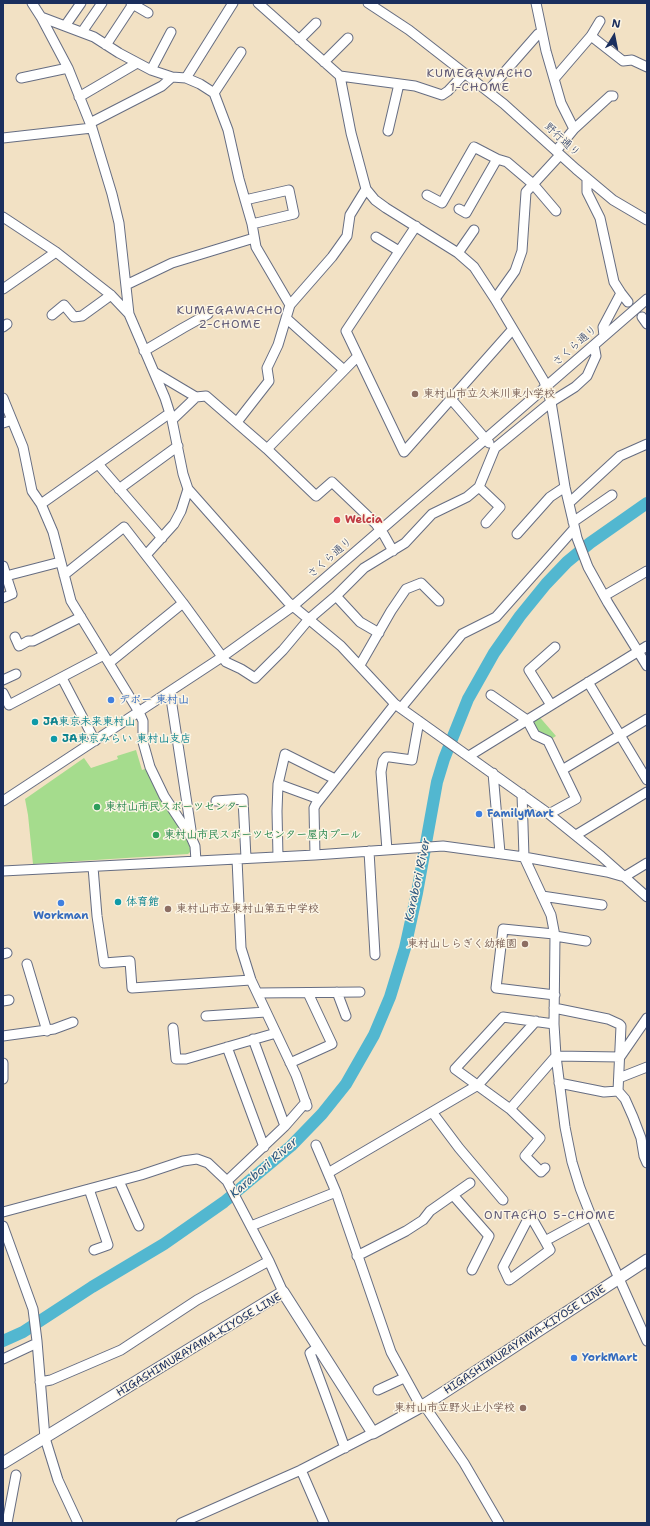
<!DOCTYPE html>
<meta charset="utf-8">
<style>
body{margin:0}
#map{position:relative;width:650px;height:1526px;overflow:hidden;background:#f2e1c4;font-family:"Shantell Sans",sans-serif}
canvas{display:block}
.frame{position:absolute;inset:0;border:4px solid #1b2f5e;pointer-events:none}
.north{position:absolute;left:594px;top:16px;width:40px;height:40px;-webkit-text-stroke:3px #fcf5e5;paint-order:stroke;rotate:10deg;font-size:11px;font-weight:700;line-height:16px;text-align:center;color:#1b2f5e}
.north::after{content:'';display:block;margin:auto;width:14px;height:18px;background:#1b2f5e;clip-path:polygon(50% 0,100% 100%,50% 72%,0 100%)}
</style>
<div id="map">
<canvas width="650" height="1526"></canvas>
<div class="frame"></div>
<div class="north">N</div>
</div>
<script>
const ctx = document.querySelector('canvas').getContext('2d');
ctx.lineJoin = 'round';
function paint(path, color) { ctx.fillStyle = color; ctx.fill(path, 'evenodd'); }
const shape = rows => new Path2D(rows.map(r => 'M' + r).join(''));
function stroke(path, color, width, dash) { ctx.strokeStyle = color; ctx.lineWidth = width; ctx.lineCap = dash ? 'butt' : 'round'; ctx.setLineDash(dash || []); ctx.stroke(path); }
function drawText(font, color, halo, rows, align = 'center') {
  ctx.font = font + ' "Shantell Sans","Klee One",sans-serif'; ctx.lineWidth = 3; ctx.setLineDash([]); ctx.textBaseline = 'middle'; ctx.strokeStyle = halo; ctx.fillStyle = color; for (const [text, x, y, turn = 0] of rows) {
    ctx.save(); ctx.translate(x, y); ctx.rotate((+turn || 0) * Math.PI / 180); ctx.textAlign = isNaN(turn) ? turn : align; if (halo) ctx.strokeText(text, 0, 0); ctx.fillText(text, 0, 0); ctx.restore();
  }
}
const green = shape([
 [537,714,556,736,548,741,535,735,527,720],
 [136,750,142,770,145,769,187,839,191,851,188,854,33,864,28,815,25,799,84,758,91,768,118,759,117,756]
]);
const river = shape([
 [3,1341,23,1332,92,1287,164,1244,224,1202,291,1146,322,1114,346,1084,374,1035,390,997,405,948,417,893,437,782,444,759,468,699,494,653,520,616,546,584,567,562,590,543,647,503]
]);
const minor = shape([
 [32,3,41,17,68,68,92,128,112,194,119,223,129,314,165,398,172,420,183,474,188,489,288,602,341,646,395,704,549,814,601,856,647,897],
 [131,3,148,13],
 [258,3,340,76,415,86,442,95,448,91,465,73],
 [368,3,409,30,504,104,576,169,613,200,647,220],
 [536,3,546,51,561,103,574,129,556,151],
 [41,17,94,37,119,53,151,70,172,77,186,78,200,84,214,93,228,130,239,179,252,224,256,247,290,305],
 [65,26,81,3],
 [82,32,102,3],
 [591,36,623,61,632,60,647,67],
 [299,40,316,23],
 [106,45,133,4],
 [324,62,348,38],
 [151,70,171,32],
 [340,76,351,133,366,189,375,200,386,208,458,253,474,267,495,299,544,381,551,402,565,487,577,538,588,567,608,603,647,666],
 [21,78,68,68],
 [186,78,233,3],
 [554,79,591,36,600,21],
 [488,91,538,34,542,32],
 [214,93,241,52],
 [79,97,137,63],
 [90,123,162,86,172,77],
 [574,129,610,96,613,96],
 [388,131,399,84],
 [3,138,92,128],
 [587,180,587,192,600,218,614,282,621,293,628,302],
 [427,195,442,203,474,147,497,159,507,162,533,184,556,211],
 [245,200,289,190,294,214,252,224],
 [459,209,466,213,497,159],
 [3,217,56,252,111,295,129,314],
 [416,226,346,331,404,452,513,329],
 [376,237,399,251],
 [458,253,474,230],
 [126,285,172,263,254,238],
 [3,289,56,252],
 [495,299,515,271,522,251,526,192,560,155],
 [52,315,64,305,74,317,82,316,111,295],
 [642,317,647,324],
 [286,318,344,370],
 [3,327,7,324],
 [604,336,603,327,621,293],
 [144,351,183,328,208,314],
 [154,372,196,397],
 [3,398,23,447,32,491,41,504,53,532,71,601,139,712,143,721,143,742,150,767,164,796,191,837,195,846,196,861],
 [451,399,489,443],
 [172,420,196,397,206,396,267,449,316,496,332,482,376,524,384,535,393,551],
 [237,422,269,381,267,368,278,345,290,305,332,257,347,236,350,215,366,189],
 [3,423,12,420],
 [267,449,357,357],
 [98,464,162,538],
 [479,487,500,507,486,523],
 [119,489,178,446],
 [569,503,620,456,647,444],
 [41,504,170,413],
 [573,522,612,495],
 [517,534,550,497,565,487],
 [146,555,174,524,181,511,188,489],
 [3,566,12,594,3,598],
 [64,575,124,527,183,603,226,662,241,669,255,678,283,650,309,619,336,596,364,568,405,543,432,514,467,497,479,487,495,448,551,402,575,387,587,376,596,356,594,345],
 [6,576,60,562],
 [336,596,360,622,379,633],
 [604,596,647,571],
 [15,637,19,646,28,641,33,641,81,617],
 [109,663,183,603],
 [360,665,391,611,406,589,421,583,439,601],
 [62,678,95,741],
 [3,680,16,674],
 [588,682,647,780],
 [170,692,191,830,191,837],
 [3,693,9,705,104,655],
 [491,695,527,720,535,735,548,741,576,799,549,814],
 [551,705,529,670,555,647],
 [401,708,462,634,496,617,574,529],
 [469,756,647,646],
 [562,770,647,719],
 [493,773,500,853],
 [278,784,319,799],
 [522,794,524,857,551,915,555,936,554,1024,556,1056,565,1127,572,1162,580,1188,591,1216,647,1341],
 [3,801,222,657,293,606,647,299],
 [216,801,243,799,246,858],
 [576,835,647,792],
 [387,850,381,772,383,761,386,757,390,757,412,760,419,721],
 [369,851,375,955],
 [315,855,314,808,316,804,395,704],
 [278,857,277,811,278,784,285,754,335,779],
 [237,859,241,948,251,980,296,1075,307,1106],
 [93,867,97,916,104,963,130,961,132,988,251,980],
 [3,871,315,855,443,846,524,857,607,872,621,876],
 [624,877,647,863],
 [542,896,602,905],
 [554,934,503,929,496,988,555,995],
 [555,936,586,941],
 [3,954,7,953],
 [27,964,47,1031],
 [337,992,346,1016],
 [258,993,360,992],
 [3,1001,9,1000],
 [554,1008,608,1019,619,1024,621,1026,618,1091],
 [206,1016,266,1012],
 [173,1028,176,1059,186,1059,276,1033],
 [3,1036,54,1029,73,1022],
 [253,1039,285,1126],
 [227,1047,264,1147],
 [3,1063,3,1079],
 [290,1063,332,1044,308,993],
 [619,1078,647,1067],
 [559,1083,604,1092,618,1091],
 [618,1091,625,1099,633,1117,641,1138,644,1156,647,1163],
 [510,1109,556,1056,620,1057,647,1018],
 [432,1112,459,1148,503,1200],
 [316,1145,336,1192,391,1352,419,1403,424,1405,464,1463,499,1523],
 [545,1168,541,1172,525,1156,540,1138,510,1109,455,1069,503,1017,554,1024],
 [328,1173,478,1085,536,1021],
 [119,1181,139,1226],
 [227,1181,285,1126,306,1102],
 [89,1189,108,1245,94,1250],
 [453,1195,489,1236,472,1270],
 [3,1212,141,1175,183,1161,197,1159,208,1163,227,1181,269,1261,283,1292],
 [3,1226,33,1309,37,1341,45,1438,58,1480,78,1523],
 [251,1226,336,1192],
 [545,1241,530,1215,503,1267,509,1280,550,1250,545,1241,591,1216],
 [357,1256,406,1231,423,1220,430,1211,470,1183],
 [318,1347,310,1353,345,1448],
 [3,1359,37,1343],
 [40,1382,51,1380,121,1350,197,1300,269,1261],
 [378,1390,404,1378],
 [301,1470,324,1523],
 [7,1523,16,1475],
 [181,1523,301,1470,373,1433]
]);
const major = shape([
 [3,1463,283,1292,373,1433,424,1405,446,1391,647,1260]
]);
const markers = [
 [415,394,4,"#8d6e63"],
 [337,520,4,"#e0444e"],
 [111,700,4,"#3f7fe0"],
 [35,722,4,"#0f9aa8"],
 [54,739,4,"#0f9aa8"],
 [97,807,4,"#2e9e5b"],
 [479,814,4,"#3f7fe0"],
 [156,835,4,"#2e9e5b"],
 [118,902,4,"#0f9aa8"],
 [61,903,4,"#3f7fe0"],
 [168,909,4,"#8d6e63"],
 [525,944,4,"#8d6e63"],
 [574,1358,4,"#3f7fe0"],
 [523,1408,4,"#8d6e63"]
];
const streetNames = [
 ["野行通り",562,140,43],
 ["さくら通り",575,346,-41],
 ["さくら通り",330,558,-41],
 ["HIGASHIMURAYAMA-KIYOSE LINE",525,1340,-33],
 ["HIGASHIMURAYAMA-KIYOSE LINE",199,1345,-31]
];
const educationNames = [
 ["東村山市立久米川東小学校",423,394],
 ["東村山市立東村山第五中学校",176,909],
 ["東村山しらぎく幼稚園",517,944,"right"],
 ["東村山市立野火止小学校",515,1408,"right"]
];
const healthNames = [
 ["Welcia",345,520]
];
const shopNames = [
 ["デポー 東村山",119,700],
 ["FamilyMart",487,814],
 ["Workman",61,916,"center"],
 ["YorkMart",582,1358]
];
const cultureNames = [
 ["JA東京未来東村山",43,722],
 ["JA東京みらい 東村山支店",62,739],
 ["体育館",126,902]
];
const leisureNames = [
 ["東村山市民スポーツセンター",105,807],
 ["東村山市民スポーツセンター屋内プール",164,835]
];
const neighbourhoodNames = [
 ["KUMEGAWACHO",480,74],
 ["1-CHOME",480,88],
 ["KUMEGAWACHO",230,311],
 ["2-CHOME",230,325],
 ["ONTACHO 5-CHOME",550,1216]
];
const waterNames = [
 ["Karabori River",418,880,-78],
 ["Karabori River",264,1168,-41]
];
paint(green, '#a5dc8d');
stroke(river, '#52b7d0', 12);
stroke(minor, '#666d82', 11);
stroke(major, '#666d82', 13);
stroke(minor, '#fff', 9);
stroke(major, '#fff', 11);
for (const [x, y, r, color] of markers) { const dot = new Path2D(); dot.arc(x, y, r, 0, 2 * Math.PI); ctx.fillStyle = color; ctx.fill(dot); stroke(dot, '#fcf5e5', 1.5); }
drawText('11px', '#1b2f5e', '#fcf5e5', streetNames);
drawText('bold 11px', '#785e54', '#fcf5e5', educationNames, 'left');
drawText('bold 11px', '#be3a42', '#fcf5e5', healthNames, 'left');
drawText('bold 11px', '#366cbe', '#fcf5e5', shopNames, 'left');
drawText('bold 11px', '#0d838f', '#fcf5e5', cultureNames, 'left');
drawText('bold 11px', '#27864d', '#fcf5e5', leisureNames, 'left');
ctx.letterSpacing = '1px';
drawText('12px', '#625c78', '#fcf5e5', neighbourhoodNames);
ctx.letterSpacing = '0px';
drawText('italic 12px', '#2c5880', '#fcf5e5', waterNames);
</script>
